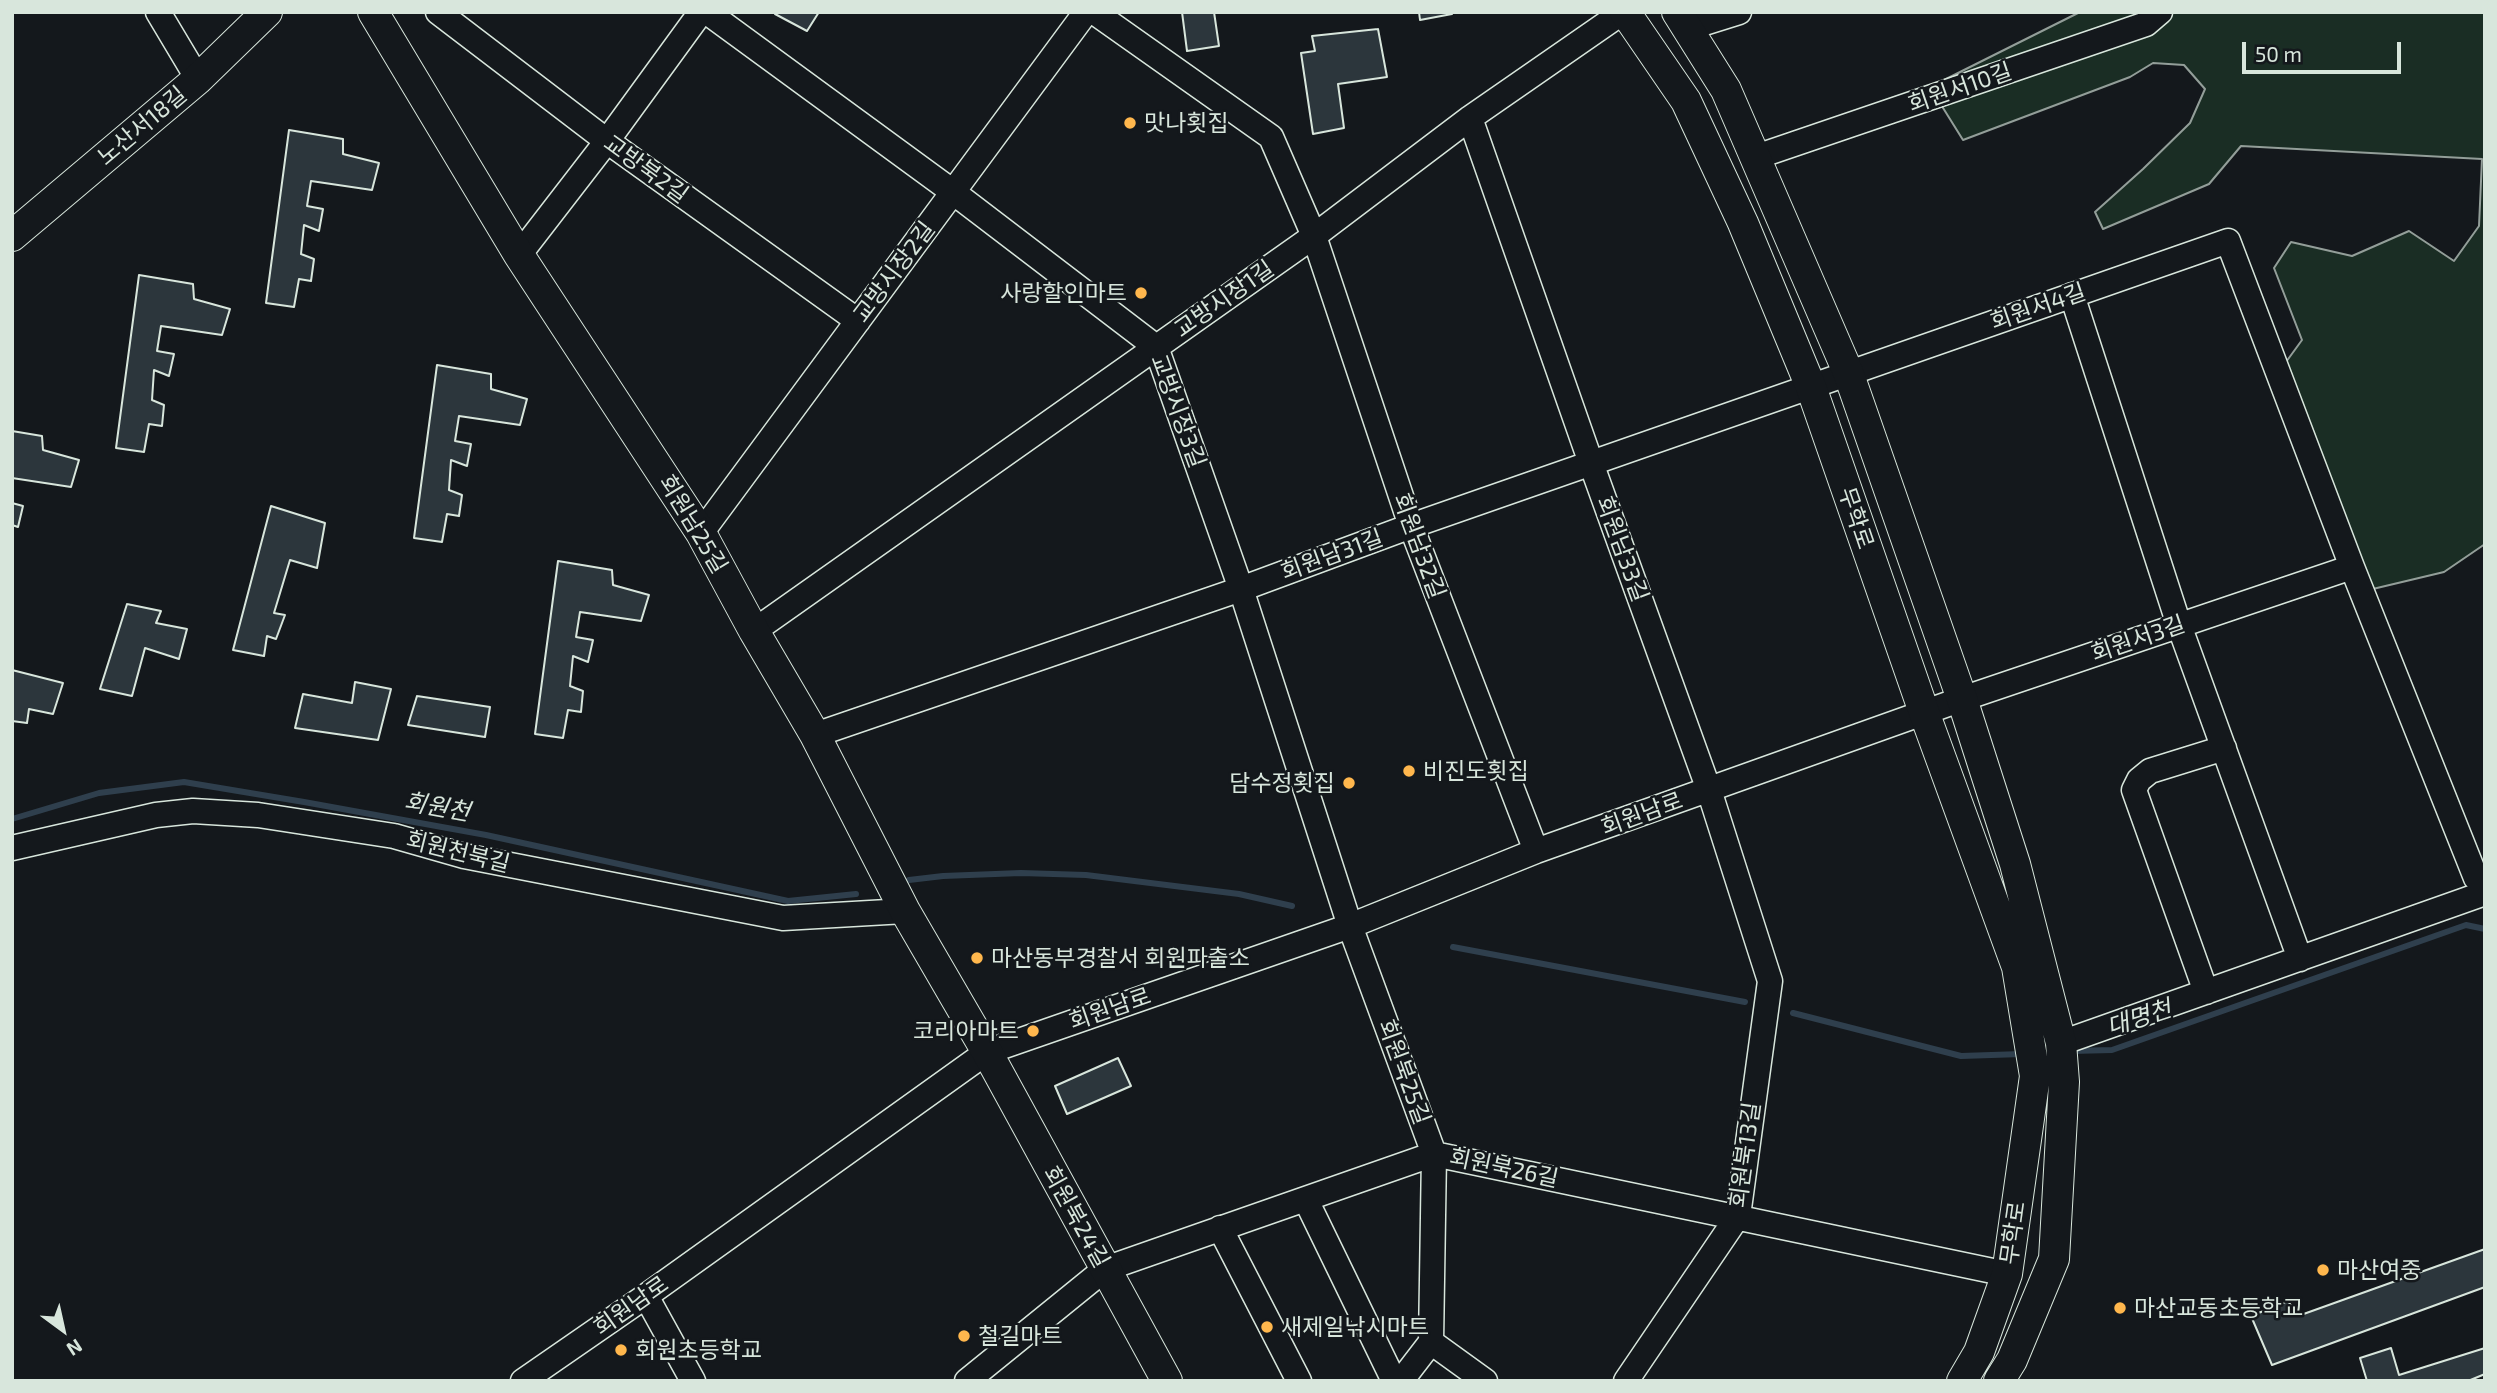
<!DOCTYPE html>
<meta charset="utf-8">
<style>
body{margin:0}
#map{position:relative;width:2497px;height:1393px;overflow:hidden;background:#14181c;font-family:"Exo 2",sans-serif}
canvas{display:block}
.frame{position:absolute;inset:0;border:14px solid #d8e6dc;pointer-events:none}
.north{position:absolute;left:28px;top:1295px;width:70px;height:70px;-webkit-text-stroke:5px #14181c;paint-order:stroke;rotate:147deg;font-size:19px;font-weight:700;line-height:28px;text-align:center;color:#d8e6dc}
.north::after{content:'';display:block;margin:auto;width:24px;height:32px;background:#d8e6dc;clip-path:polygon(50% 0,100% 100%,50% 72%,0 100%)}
.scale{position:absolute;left:2242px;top:42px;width:159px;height:32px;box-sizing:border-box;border:4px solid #d8e6dc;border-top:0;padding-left:9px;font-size:21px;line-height:24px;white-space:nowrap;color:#d8e6dc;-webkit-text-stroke:5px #14181c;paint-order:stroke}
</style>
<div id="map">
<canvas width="2497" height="1393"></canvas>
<div class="frame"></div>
<div class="north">N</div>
<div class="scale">50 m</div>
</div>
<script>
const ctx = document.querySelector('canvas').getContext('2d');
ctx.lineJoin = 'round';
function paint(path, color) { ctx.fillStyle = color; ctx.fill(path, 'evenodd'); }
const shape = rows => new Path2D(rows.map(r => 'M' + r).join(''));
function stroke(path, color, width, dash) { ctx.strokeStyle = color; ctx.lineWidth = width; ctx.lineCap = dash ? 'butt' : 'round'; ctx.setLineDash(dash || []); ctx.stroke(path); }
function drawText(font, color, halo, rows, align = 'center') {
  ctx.font = font + ' "Exo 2","Noto Sans KR",sans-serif'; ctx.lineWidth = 5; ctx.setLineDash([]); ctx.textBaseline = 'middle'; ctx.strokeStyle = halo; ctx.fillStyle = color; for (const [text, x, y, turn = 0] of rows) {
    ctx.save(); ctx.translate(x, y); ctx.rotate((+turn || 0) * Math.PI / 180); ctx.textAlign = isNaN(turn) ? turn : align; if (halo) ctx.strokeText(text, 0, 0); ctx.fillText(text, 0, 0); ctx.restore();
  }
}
const green = shape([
 [2080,12,2485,12,2485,544,2444,572,2356,593,2278,373,2302,340,2274,268,2291,242,2352,256,2409,231,2454,261,2479,226,2482,159,2241,146,2209,184,2103,229,2095,212,2143,169,2190,123,2205,89,2184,65,2153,63,2130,77,1963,140,1930,87,2080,12]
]);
const stream = shape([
 [12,819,99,793,184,782,304,802,486,835,788,901,856,894],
 [909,880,943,876,1021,873,1086,875,1239,894,1292,906],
 [1453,947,1745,1002],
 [1793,1013,1961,1056,2022,1054],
 [2071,1051,2112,1050,2466,925,2485,929]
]);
const building = shape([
 [776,12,819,12,807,31,775,14,776,12],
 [1182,12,1214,12,1219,46,1187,51,1182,12],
 [1419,12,1452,12,1452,14,1420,20,1419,12],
 [1378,29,1387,77,1338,84,1344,128,1313,134,1301,53,1315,51,1312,36,1378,29],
 [289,130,343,139,343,154,379,163,372,190,311,181,307,206,323,209,319,231,304,225,301,254,314,259,311,281,299,279,294,307,266,303,289,130],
 [139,275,193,284,194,299,230,309,222,335,161,326,157,351,174,354,169,376,154,370,152,400,164,405,162,426,149,424,144,452,116,448,139,275],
 [437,365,491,374,491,389,527,399,520,425,459,416,455,441,471,444,467,466,451,460,449,490,462,495,459,516,447,514,442,542,414,538,437,365],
 [12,431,42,436,43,450,79,460,71,487,12,478,12,431],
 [12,503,23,506,18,527,12,525,12,503],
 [271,506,325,523,317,568,290,560,274,613,285,615,276,639,267,636,264,656,233,650,271,506],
 [558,561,612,570,613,585,649,595,641,621,580,612,576,637,593,640,588,662,573,656,570,686,583,691,581,712,568,710,563,738,535,734,558,561],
 [127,604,161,611,156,623,187,629,179,659,145,648,132,696,100,689,127,604],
 [12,670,63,683,53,714,29,709,27,723,12,721,12,670],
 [355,682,391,689,378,740,295,728,303,694,352,703,355,682],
 [417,696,490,707,485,737,408,725,417,696],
 [1118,1058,1131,1086,1067,1114,1055,1086,1118,1058],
 [2485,1249,2485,1287,2272,1365,2251,1316,2288,1301,2298,1316,2485,1249],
 [2391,1348,2399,1375,2485,1348,2485,1374,2468,1381,2367,1381,2360,1358,2391,1348]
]);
const minor = shape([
 [158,12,198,79],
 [438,12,607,141,858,321],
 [707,12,953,192,1156,347,1241,589,1350,926,1434,1154,1431,1342,1401,1381],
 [1094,12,1271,137,1314,236,1411,526,1536,851],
 [1688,28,1739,12],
 [1470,118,1591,463,1709,790,1770,981,1738,1216,1626,1381],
 [1756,157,2146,24,2160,12],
 [519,255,607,141,701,12],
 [2072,295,2179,625,2300,959],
 [701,533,1086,12],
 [754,631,1314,236,1470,118,1623,12],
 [815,735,1241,589,1411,526,2228,241,2352,567,2476,878,2485,889],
 [12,848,156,815,193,811,258,815,394,836,464,856,783,918,905,911],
 [2206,992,2134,790,2139,780,2150,771,2224,748],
 [2061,1043,2485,893],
 [1306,1200,1394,1381],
 [1220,1228,1299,1381],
 [646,1296,693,1381],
 [1431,1342,1485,1381],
 [523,1381,646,1296,987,1052,1350,926,1536,851,1962,699,2352,567],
 [967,1381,1105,1269,1434,1154,2007,1274]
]);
const major = shape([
 [373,12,519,255,701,533,754,631,815,735,905,911,987,1052,1167,1381],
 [1625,12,1686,101,1743,223,1811,387,1924,712,2017,967,2035,1076,2007,1274,1979,1352,1962,1381],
 [1677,12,1726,90,1848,372,1962,699,2015,864,2061,1043,2064,1082,2054,1259,2012,1360,1999,1381],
 [12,236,198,79,267,12]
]);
const markers = [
 [1130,123,7,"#ffb74d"],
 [1141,293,7,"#ffb74d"],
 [1409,771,7,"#ffb74d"],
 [1349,783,7,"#ffb74d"],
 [977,958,7,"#ffb74d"],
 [1033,1031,7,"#ffb74d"],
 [2323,1270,7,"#ffb74d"],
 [2120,1308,7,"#ffb74d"],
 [1267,1327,7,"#ffb74d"],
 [964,1336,7,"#ffb74d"],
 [621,1350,7,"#ffb74d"]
];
const streetNames = [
 ["회원서10길",1960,88,-19],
 ["노산서18길",142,126,-40],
 ["교방북2길",646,169,36],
 ["교방시장2길",894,272,-53],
 ["교방시장1길",1224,299,-35],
 ["회원서4길",2038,307,-19],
 ["교방시장3길",1178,411,70],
 ["무학로",1856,518,71],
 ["회원남25길",693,524,59],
 ["회원남32길",1419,546,70],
 ["회원남33길",1622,549,70],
 ["회원남31길",1332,555,-20],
 ["회원서3길",2138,639,-19],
 ["회원남로",1642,814,-20],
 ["회원천북길",458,852,14],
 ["회원남로",1110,1009,-19],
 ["회원북25길",1404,1072,70],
 ["회원북13길",1745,1155,-82],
 ["회원북26길",1504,1168,12],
 ["회원북24길",1076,1217,61],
 ["무학로",2013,1233,-82],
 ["회원남로",631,1306,-35]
];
const poiNames = [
 ["맛나횟집",1144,123],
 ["사랑할인마트",1127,293,"right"],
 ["비진도횟집",1423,771],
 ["담수정횟집",1335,783,"right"],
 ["마산동부경찰서 회원파출소",991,958],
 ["코리아마트",1019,1031,"right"],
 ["마산여중",2337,1270],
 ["마산교동초등학교",2134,1308],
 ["새제일낚시마트",1281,1327],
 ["철길마트",978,1336],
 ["회원초등학교",635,1350]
];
const waterNames = [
 ["회원천",437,807,10],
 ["대명천",2139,1018,-18]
];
paint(green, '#1a2d24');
stroke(green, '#939e99', 2);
stroke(stream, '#2f3f4d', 6);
paint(building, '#2c363c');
stroke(building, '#d8e6dc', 2);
stroke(minor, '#d8e6dc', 27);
stroke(major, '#d8e6dc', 32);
stroke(minor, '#14181c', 24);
stroke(major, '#14181c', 30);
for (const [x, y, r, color] of markers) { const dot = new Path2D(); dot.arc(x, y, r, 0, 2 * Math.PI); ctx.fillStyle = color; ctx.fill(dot); stroke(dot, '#14181c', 2.5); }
drawText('23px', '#d8e6dc', '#14181c', streetNames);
drawText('23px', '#d8e6dc', '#14181c', poiNames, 'left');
drawText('italic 24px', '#d8e6dc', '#14181c', waterNames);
</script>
